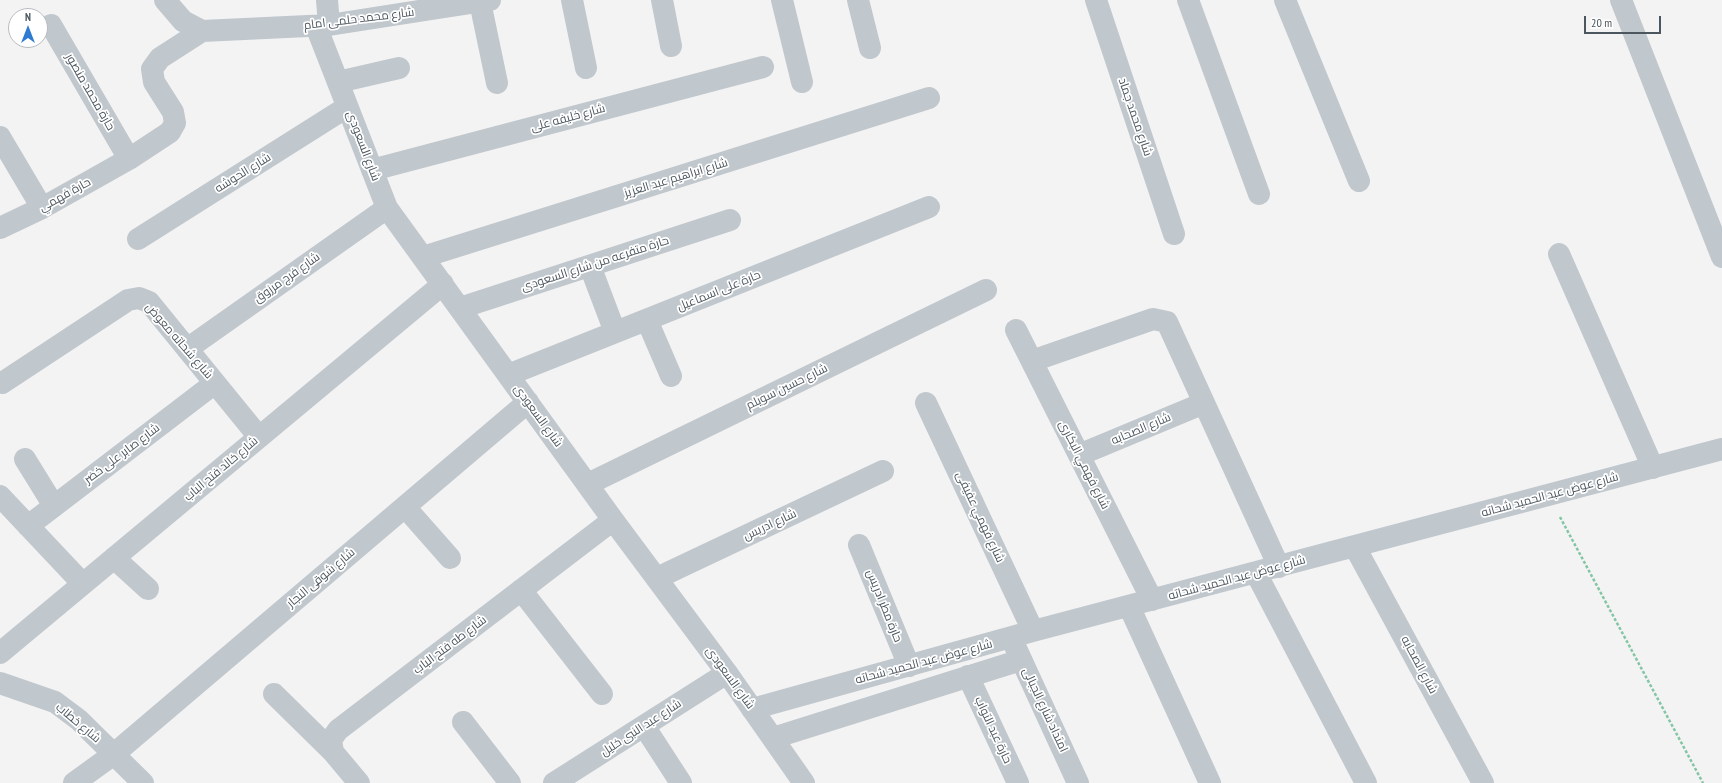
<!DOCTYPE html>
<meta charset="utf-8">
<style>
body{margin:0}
#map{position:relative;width:1722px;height:783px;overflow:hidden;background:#f4f3f3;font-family:"PT Sans Narrow",sans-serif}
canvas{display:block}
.north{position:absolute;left:8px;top:8px;width:40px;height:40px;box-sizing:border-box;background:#fff;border:1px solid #b7bbbf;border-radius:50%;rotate:0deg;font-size:11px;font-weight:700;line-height:16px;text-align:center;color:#4c565e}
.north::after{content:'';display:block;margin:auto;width:14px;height:18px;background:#307bd2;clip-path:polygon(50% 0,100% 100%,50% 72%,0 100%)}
.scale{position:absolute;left:1584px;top:16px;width:77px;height:18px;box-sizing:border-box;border:2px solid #4c565e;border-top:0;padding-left:5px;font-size:12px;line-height:14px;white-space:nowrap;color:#4c565e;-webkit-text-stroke:3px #fff;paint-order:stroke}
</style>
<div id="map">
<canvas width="1722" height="783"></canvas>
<div class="north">N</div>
<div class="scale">20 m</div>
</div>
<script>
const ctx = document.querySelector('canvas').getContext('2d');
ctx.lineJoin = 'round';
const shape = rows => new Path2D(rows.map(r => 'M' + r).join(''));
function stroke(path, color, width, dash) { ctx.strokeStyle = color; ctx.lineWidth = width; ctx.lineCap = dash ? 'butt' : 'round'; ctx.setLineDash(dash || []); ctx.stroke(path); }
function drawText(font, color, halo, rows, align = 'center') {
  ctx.font = font + ' "PT Sans Narrow",Cairo,sans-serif'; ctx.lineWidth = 3.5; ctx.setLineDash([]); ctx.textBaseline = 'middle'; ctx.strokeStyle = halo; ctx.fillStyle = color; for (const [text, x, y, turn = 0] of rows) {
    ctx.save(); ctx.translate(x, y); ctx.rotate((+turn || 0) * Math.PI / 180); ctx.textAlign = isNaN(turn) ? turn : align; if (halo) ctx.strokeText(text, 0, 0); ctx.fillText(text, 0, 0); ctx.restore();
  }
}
const path = shape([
 [1560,517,1703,783]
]);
const minor = shape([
 [165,0,183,21,202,31],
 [327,0,329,25],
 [572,0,586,68],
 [662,0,671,46],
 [782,0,802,82],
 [858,0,870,48],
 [1096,0,1174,234],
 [1188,0,1259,194],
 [1285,0,1359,181],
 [1621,0,1722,257],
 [480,2,497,83],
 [51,25,129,159],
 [316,26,387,208,613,520,727,673,804,783],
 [338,82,399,68],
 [0,137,42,208],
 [372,170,763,67],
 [0,228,42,208,129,159,170,132,175,123,173,112,154,82,152,69,160,58,202,31,329,25,490,0],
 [138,239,347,107],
 [1559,254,1653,468],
 [423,257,929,98],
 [590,266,615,332],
 [460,308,730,220],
 [647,320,671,376],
 [1016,330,1152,600],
 [187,349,387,208],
 [1032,361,1153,319,1167,322,1279,567],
 [508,375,929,207],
 [2,383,128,300,139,298,149,302,259,437],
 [926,403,1033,631],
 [1079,455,1204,403],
 [25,459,54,506],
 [588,484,986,290],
 [0,496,83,584],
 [405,507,450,558],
 [28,526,215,383],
 [859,545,909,666],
 [1355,547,1483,783],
 [114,558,148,589],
 [1256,573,1366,783],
 [657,578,883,471],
 [521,590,602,694],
 [1129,606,1210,783],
 [1015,646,1078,783],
 [0,653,443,284],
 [968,676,1018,783],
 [0,683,55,702,79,720,143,783],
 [274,694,333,752],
 [752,709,1033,631,1722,449],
 [463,722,510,783],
 [644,726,681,783],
 [773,738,1021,660],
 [74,783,114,754,528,402],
 [359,783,333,752,331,740,338,730,613,520],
 [554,783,727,673]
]);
const streetNames = [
 ["شارع محمد حلمى امام",359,19,-7],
 ["حارة محمد منصور",90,92,60],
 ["شارع محمد جماد",1135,117,71],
 ["شارع خليفه على",568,118,-15],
 ["شارع السعودى",363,146,69],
 ["شارع الحوشه",243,173,-32],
 ["شارع ابراهيم عبد العزيز",676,178,-17],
 ["حارة فهمي",65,195,-29],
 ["حارة متفرعه من شارع السعودى",595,264,-18],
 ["شارع فرج مرزوق",287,278,-35],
 ["حارة على اسماعيل",719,291,-22],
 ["شارع شحاته معوض",179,341,49],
 ["شارع حسين سويلم",787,387,-26],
 ["شارع السعودى",538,416,54],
 ["شارع الصحابه",1141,429,-23],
 ["شارع صابر على خضر",122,454,-37],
 ["شارع فهمي البكارى",1084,465,63],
 ["شارع خالد فتح الباب",221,469,-40],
 ["شارع عوض عبد الحميد شحاته",1550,495,-15],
 ["شارع فهمي عفيفى",980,517,65],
 ["شارع ادريس",770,525,-25],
 ["شارع شوقى النجار",321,578,-40],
 ["شارع عوض عبد الحميد شحاته",1237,578,-15],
 ["حارة مطر ادريس",884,606,68],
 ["شارع طه فتح الباب",450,645,-37],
 ["شارع عوض عبد الحميد شحاته",924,662,-15],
 ["شارع الصحابه",1419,665,62],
 ["شارع السعودى",730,678,54],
 ["امتداد شارع الجبالى",1045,710,65],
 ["شارع خطاب",78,723,40],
 ["شارع عبد النبى خليل",641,728,-33],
 ["حارة عبد التواب",993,730,65]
];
stroke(path, '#83c6a3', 2.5, [3, 2]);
stroke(minor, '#c0c7cd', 22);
drawText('12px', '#4c565e', '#fff', streetNames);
</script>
